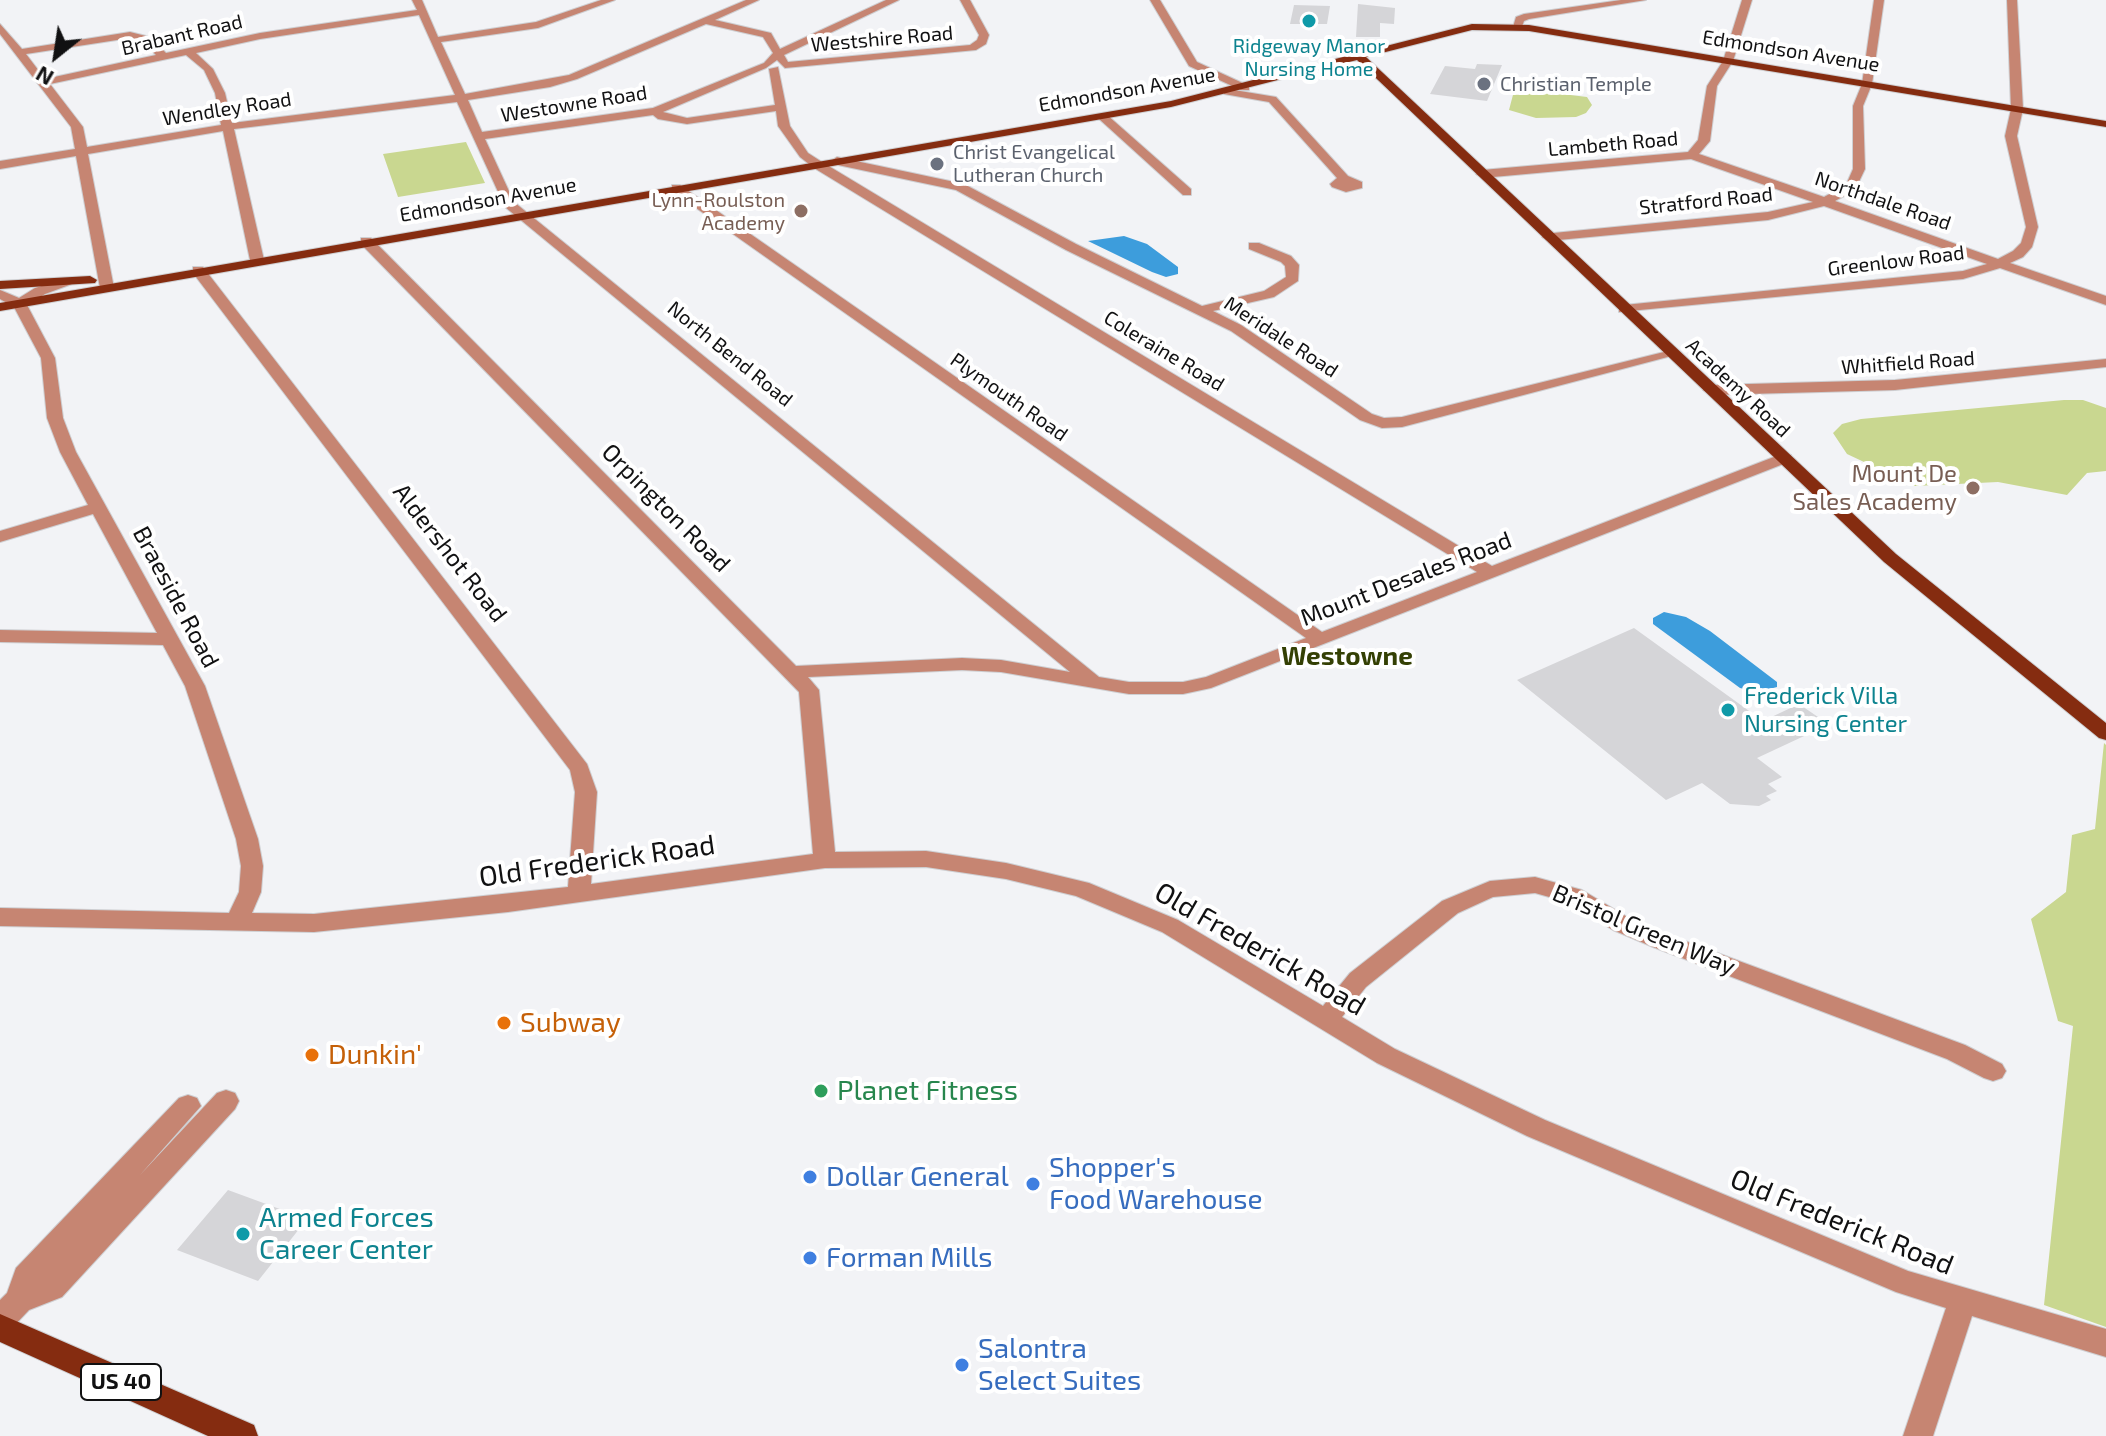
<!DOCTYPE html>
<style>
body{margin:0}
#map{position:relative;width:2106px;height:1436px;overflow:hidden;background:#f2f3f6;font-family:"Exo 2",sans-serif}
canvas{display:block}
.north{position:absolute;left:16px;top:16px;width:80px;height:80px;-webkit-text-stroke:6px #fff;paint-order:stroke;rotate:210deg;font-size:22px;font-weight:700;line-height:32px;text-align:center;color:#111112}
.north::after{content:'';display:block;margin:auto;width:28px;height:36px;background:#111112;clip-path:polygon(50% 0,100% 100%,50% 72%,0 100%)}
</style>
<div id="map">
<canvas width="2106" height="1436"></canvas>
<div class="north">N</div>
</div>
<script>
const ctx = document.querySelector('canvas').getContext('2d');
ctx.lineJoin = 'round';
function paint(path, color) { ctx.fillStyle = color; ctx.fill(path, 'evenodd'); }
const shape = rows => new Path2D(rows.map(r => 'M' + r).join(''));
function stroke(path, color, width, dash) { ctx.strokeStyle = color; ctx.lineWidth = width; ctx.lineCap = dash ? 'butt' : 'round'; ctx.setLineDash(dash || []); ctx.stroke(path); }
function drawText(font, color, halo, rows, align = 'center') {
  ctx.font = font + ' "Exo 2",sans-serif'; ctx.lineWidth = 8; ctx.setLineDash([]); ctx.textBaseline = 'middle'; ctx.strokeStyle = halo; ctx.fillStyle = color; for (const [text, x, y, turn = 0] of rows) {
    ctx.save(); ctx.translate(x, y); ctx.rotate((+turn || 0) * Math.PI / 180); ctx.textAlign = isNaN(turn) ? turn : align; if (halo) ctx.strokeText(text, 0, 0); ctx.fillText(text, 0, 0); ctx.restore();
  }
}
const green = shape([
 [1521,89,1587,97,1592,105,1586,113,1576,117,1536,118,1509,110,1514,91],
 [466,142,485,183,398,197,383,154],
 [2064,400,2083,400,2106,408,2106,471,2087,473,2067,495,1998,482,1915,486,1847,454,1833,433,1842,424,1861,419],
 [2104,743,2106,745,2106,1327,2044,1305,2073,1026,2058,1021,2031,919,2066,892,2072,835,2095,829]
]);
const water = shape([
 [1124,236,1147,244,1178,267,1178,274,1166,277,1152,272,1088,241],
 [1664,612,1686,617,1710,631,1777,682,1777,687,1758,692,1740,688,1653,624,1653,618]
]);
const building = shape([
 [1358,4,1395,8,1394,24,1380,23,1380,37,1356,37],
 [1294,5,1330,6,1327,24,1290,24],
 [1477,64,1502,65,1487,101,1430,94,1445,66,1475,69],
 [1634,628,1763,721,1799,704,1818,717,1806,723,1817,730,1757,758,1782,777,1768,784,1777,791,1766,796,1771,800,1759,806,1730,804,1702,783,1666,800,1517,680],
 [228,1190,307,1219,258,1281,177,1250]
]);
const minor = shape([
 [412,0,422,0,438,37,536,22,601,0,615,0,538,28,441,42,465,94,569,75,746,0,759,0,715,20,771,33,780,49,886,0,899,0,784,55,788,62,970,45,977,40,979,35,960,0,970,0,989,35,986,44,976,50,785,68,777,60,766,68,663,112,687,118,775,105,769,69,778,67,790,126,808,153,822,162,1492,566,1779,455,1791,455,1791,461,1211,688,1183,694,1129,694,1001,672,962,670,808,677,819,690,835,852,926,851,1006,863,1089,883,1178,920,1323,1006,1350,973,1442,901,1490,881,1535,877,1582,890,1629,918,1669,935,1965,1045,2002,1064,2006,1071,2002,1078,1993,1081,1984,1078,1947,1059,1653,947,1613,930,1567,902,1535,893,1493,897,1458,913,1366,987,1342,1017,1395,1049,1545,1120,1908,1271,2106,1329,2106,1357,1972,1316,1933,1436,1903,1436,1946,1308,1896,1292,1527,1136,1377,1063,1162,932,1076,896,1006,879,926,867,825,868,508,912,314,932,0,926,0,908,229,913,239,892,241,866,236,839,185,686,163,645,0,642,0,630,157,633,93,514,0,542,0,531,88,505,60,452,47,418,41,358,14,307,0,299,0,290,19,298,35,288,68,278,80,281,45,294,27,305,55,358,63,418,76,452,205,686,258,839,263,866,261,892,252,913,314,914,568,887,575,792,570,770,193,273,193,267,203,267,587,764,597,792,591,884,813,854,799,692,361,244,361,238,371,238,796,666,962,658,1001,660,1070,672,505,207,457,102,234,129,264,260,257,264,250,260,223,131,88,154,114,288,107,292,100,288,76,156,0,169,0,161,75,149,71,127,0,34,0,24,22,49,130,32,150,37,166,53,260,33,417,10,412,0],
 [419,15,455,95,232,123,225,93,213,69,196,53,260,39,419,15],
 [706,24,763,37,773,53,764,63,653,108,482,132,468,100,550,87,577,79,706,24],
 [130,38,142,41,156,55,45,79,26,54,130,38],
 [186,55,204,70,215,93,221,125,87,147,83,127,50,84,186,55],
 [776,111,778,126,800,157,814,168,1477,572,1322,632,680,185,672,185,672,191,1306,638,1206,677,1183,682,1129,682,1099,677,514,202,485,139,653,115,658,119,687,124,776,111],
 [1150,0,1160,0,1197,62,1249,86,1249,90,1241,90,1189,66,1150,0],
 [1621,0,1646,0,1529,19,1524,21,1521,29,1513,27,1516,17,1524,14,1621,0],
 [1742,0,1752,0,1733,61,1717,86,1710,141,1699,154,1824,197,1846,185,1853,169,1853,106,1862,84,1874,0,1884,0,1872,84,1863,106,1865,169,1855,190,1835,201,1998,259,2013,251,2021,243,2026,227,2005,136,2011,109,2007,0,2017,0,2023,109,2017,136,2038,227,2032,247,2023,257,2010,263,2106,296,2106,305,2000,268,1963,279,1619,312,1619,306,1624,305,1963,271,1987,264,1824,206,1768,220,1548,241,1542,237,1543,234,1768,212,1813,202,1691,159,1482,178,1476,174,1482,170,1688,152,1698,140,1707,86,1723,61,1742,0],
 [1228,89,1276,97,1348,176,1362,182,1362,188,1346,192,1332,187,1330,184,1337,178,1269,102,1224,94,1224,90,1228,89],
 [1098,114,1106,114,1191,189,1191,195,1183,195,1098,118,1098,114],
 [837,157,964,184,1076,244,1202,306,1264,291,1286,277,1285,266,1281,262,1249,249,1249,243,1259,243,1291,256,1299,265,1298,281,1274,297,1213,311,1241,325,1372,414,1384,418,1402,417,1672,350,1679,354,1402,427,1382,428,1360,420,1231,331,1066,250,956,190,833,164,831,161,837,157],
 [2106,359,2106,367,1895,390,1711,395,1703,390,1711,385,1895,380,2106,359],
 [226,1090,235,1093,239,1101,235,1109,62,1297,29,1310,10,1330,0,1334,0,1300,7,1293,16,1268,179,1098,188,1095,197,1098,201,1106,140,1175,217,1093,226,1090]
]);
const major = shape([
 [1472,24,1529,25,2106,121,2106,127,1529,31,1472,30,1366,57,1896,554,2106,723,2106,740,2099,738,1884,562,1357,60,1171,107,0,311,0,303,1171,101,1472,24],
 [90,276,97,280,95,283,0,289,0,281,90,276],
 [0,1314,254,1425,258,1436,208,1436,0,1342,0,1314]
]);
const markers = [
 [1309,21,8,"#0f9aa8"],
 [1484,84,8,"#6b7280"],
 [937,164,8,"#6b7280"],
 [801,211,8,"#8d6e63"],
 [1973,488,8,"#8d6e63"],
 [1728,710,8,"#0f9aa8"],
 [504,1023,8,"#e8710a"],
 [312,1055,8,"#e8710a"],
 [821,1091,8,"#2e9e5b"],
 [810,1177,8,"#3f7fe0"],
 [1033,1184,8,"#3f7fe0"],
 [243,1234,8,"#0f9aa8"],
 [810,1258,8,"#3f7fe0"],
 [962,1365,8,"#3f7fe0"]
];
const farStreetnames = [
 ["Brabant Road",182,35,-13],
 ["Westshire Road",882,39,-5],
 ["Edmondson Avenue",1791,51,9],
 ["Edmondson Avenue",1127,90,-10],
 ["Westowne Road",574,104,-9],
 ["Wendley Road",227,109,-9],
 ["Lambeth Road",1613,144,-5],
 ["Edmondson Avenue",488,200,-10],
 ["Stratford Road",1706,201,-6],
 ["Northdale Road",1883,201,19],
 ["Greenlow Road",1896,261,-7],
 ["Meridale Road",1281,337,33],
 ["Coleraine Road",1164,351,31],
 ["North Bend Road",730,354,39],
 ["Whitfield Road",1908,363,-4],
 ["Academy Road",1738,388,43],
 ["Plymouth Road",1009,397,35]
];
const farCulturenames = [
 ["Ridgeway Manor",1309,46],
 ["Nursing Home",1309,69]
];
const farWorshipnames = [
 ["Christian Temple",1500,84],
 ["Christ Evangelical",953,152],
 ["Lutheran Church",953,175]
];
const farEducationnames = [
 ["Lynn-Roulston",785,200],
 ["Academy",785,223]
];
const shields = [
 [121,1382,80]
];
const shieldNames = [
 ["US 40",121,1382]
];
const educationNames = [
 ["Mount De",1957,474],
 ["Sales Academy",1957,502]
];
const streetNames = [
 ["Orpington Road",666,508,45],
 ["Aldershot Road",450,553,52],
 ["Mount Desales Road",1406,579,-21],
 ["Braeside Road",176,597,62],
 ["Bristol Green Way",1644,930,23]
];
const cultureNames = [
 ["Frederick Villa",1744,696],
 ["Nursing Center",1744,724]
];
const neighbourhoodNames = [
 ["Westowne",1347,656]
];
const nearStreetnames = [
 ["Old Frederick Road",597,861,-8],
 ["Old Frederick Road",1260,949,30],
 ["Old Frederick Road",1842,1222,22]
];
const nearFoodnames = [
 ["Subway",520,1023],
 ["Dunkin'",328,1055]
];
const nearLeisurenames = [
 ["Planet Fitness",837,1091]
];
const nearShopnames = [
 ["Shopper's",1049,1168],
 ["Food Warehouse",1049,1200],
 ["Dollar General",826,1177],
 ["Forman Mills",826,1258],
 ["Salontra",978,1349],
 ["Select Suites",978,1381]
];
const nearCulturenames = [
 ["Armed Forces",259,1218],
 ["Career Center",259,1250]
];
paint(green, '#c9d790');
paint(water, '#3d9ddc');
paint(building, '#d5d5d8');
stroke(minor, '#cecfd2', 2);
stroke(major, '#cecfd2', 2);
paint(minor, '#c68572');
paint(major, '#852c10');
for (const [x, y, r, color] of markers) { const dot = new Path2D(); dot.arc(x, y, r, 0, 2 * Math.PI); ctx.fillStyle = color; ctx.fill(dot); stroke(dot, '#fff', 3); }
drawText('20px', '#111112', '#fff', farStreetnames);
drawText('20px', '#0d838f', '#fff', farCulturenames);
drawText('20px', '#5b616d', '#fff', farWorshipnames, 'left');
drawText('20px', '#785e54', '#fff', farEducationnames, 'right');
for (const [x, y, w] of shields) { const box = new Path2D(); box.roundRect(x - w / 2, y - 18, w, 36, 6); ctx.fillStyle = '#fff'; ctx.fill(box); stroke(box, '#111112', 2); }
drawText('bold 22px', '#111112', null, shieldNames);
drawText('24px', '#785e54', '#fff', educationNames, 'right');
drawText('24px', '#111112', '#fff', streetNames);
drawText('24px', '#0d838f', '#fff', cultureNames, 'left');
drawText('bold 26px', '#344004', '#fff', neighbourhoodNames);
drawText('28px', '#111112', '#fff', nearStreetnames);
drawText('28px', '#c56008', '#fff', nearFoodnames, 'left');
drawText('28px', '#27864d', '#fff', nearLeisurenames, 'left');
drawText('28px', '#366cbe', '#fff', nearShopnames, 'left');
drawText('28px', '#0d838f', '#fff', nearCulturenames, 'left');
</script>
